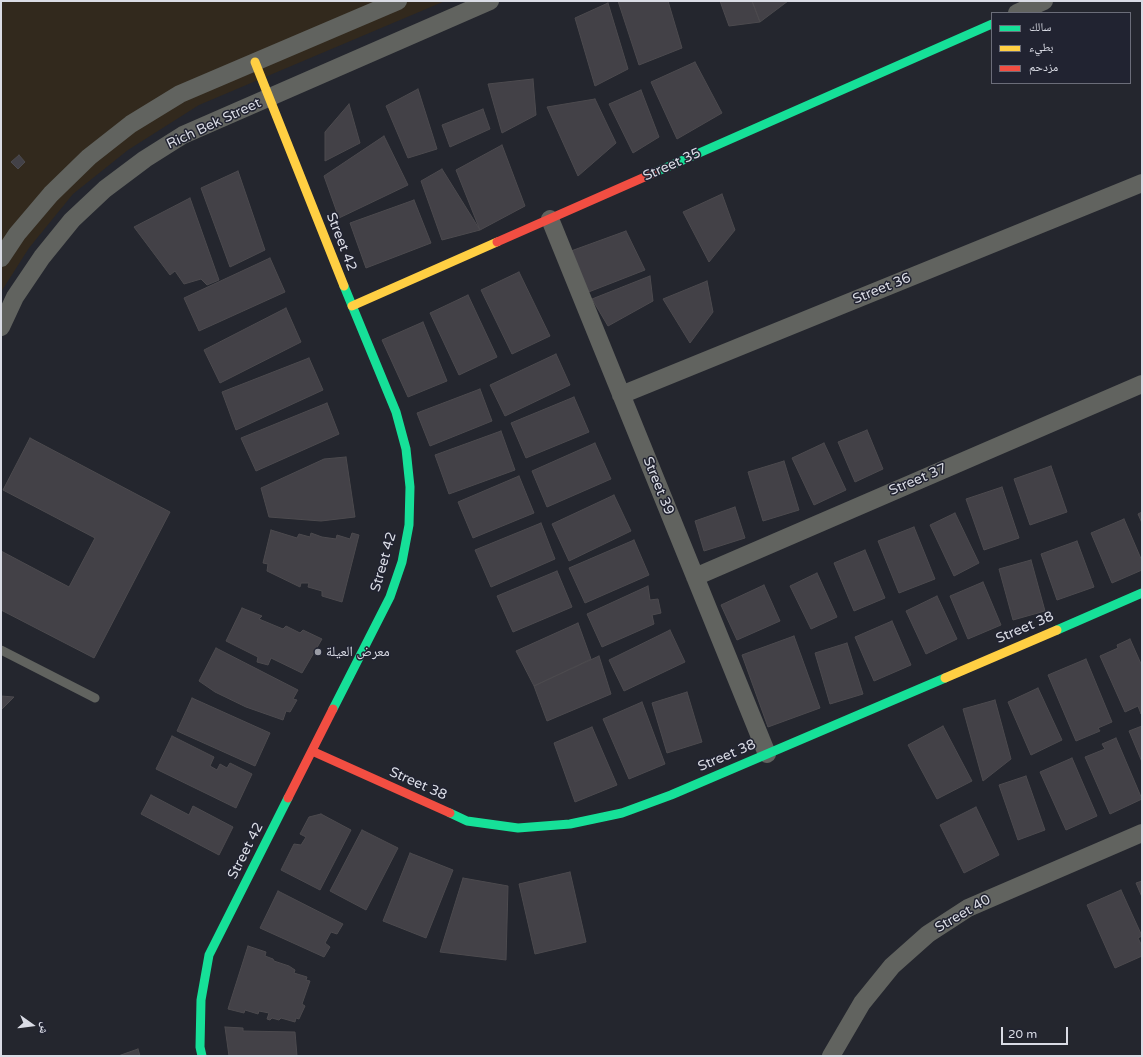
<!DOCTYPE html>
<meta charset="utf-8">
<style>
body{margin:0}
#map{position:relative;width:1143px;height:1057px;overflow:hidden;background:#24262e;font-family:"Varela Round","Noto Naskh Arabic",sans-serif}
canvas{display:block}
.frame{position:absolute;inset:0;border:2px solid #dadce5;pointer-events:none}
.legend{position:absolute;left:991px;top:12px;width:140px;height:72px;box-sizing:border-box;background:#212331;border:1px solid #6b6d79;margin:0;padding:5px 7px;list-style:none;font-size:12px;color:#dadce5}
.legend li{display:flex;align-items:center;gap:8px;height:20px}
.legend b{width:20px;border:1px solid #6b6d79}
.north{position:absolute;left:12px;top:1005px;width:40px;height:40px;-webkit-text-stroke:3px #212331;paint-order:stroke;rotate:104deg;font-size:11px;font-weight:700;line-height:16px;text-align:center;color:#dadce5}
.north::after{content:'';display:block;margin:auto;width:14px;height:18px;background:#dadce5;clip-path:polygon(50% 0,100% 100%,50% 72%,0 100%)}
.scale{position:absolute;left:1001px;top:1027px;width:67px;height:18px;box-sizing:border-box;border:2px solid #dadce5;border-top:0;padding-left:5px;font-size:12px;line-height:14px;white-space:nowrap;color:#dadce5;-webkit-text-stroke:3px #212331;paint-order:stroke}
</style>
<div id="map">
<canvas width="1143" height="1057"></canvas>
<div class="frame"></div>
<ul class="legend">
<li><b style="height:5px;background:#16e098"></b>سالك</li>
<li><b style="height:5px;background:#ffcf43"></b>بطيء</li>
<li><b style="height:5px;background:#f24e42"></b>مزدحم</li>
</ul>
<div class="north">ش</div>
<div class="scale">20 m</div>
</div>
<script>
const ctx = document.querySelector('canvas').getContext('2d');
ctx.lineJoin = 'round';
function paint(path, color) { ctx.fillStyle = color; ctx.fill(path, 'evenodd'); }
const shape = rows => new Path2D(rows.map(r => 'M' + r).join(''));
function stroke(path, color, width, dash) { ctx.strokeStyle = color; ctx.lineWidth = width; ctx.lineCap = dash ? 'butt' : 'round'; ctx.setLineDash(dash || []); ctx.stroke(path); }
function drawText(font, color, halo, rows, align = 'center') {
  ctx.font = font + ' "Varela Round","Noto Naskh Arabic",sans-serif'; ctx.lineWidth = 3; ctx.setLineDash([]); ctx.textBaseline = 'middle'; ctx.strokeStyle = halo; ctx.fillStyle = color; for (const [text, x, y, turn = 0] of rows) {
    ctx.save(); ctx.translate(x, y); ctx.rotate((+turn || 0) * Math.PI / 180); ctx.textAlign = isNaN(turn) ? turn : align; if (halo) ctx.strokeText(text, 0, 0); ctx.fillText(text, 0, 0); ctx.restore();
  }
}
const commercial = shape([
 [1,1,445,1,199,105,128,150,73,194,29,248,1,292]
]);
const building = shape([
 [618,1,668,1,682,48,639,65,618,1],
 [720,1,752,1,760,22,729,26,720,1],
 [752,1,788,1,760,22,752,1],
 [608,3,628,69,595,86,575,18,608,3],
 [695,62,722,113,677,139,651,82,695,62],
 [533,79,536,115,502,133,488,84,533,79],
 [418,89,437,149,408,158,386,106,418,89],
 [641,90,659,137,633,153,609,104,641,90],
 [595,99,616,143,578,176,547,107,595,99],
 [349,104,360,143,325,161,325,132,349,104],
 [483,109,490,129,450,147,442,125,483,109],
 [384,136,408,185,339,218,324,176,384,136],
 [502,145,525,206,480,230,456,170,502,145],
 [19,155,25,162,18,169,11,162,19,155],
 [442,169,480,230,442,240,421,181,442,169],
 [238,171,265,250,230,267,201,188,238,171],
 [722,194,735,230,709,262,683,212,722,194],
 [190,198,219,280,207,285,201,279,184,284,175,271,170,275,134,227,190,198],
 [414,200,431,243,366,268,350,223,414,200],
 [626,231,645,270,586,293,571,251,626,231],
 [270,258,285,292,199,331,184,298,270,258],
 [519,272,550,336,512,354,481,290,519,272],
 [650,276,653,301,608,326,592,299,650,276],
 [707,281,713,312,690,343,663,299,707,281],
 [468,295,497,357,459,375,430,313,468,295],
 [286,308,301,342,220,383,204,350,286,308],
 [423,322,447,381,408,397,382,340,423,322],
 [556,354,570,385,505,416,490,385,556,354],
 [309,358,323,390,236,430,222,392,309,358],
 [480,389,492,421,430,446,417,413,480,389],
 [574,397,589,432,526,458,511,423,574,397],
 [327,403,339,434,256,471,241,438,327,403],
 [867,430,883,469,855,482,838,442,867,430],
 [501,431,515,470,449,494,435,455,501,431],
 [30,438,170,512,94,658,1,610,1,551,69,587,95,538,3,490,30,438],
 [595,443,611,479,547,507,532,471,595,443],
 [824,443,846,490,814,505,792,458,824,443],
 [346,457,355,517,321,521,269,517,261,488,324,459,346,457],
 [784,461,799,510,763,521,748,472,784,461],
 [1051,466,1067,512,1030,525,1014,479,1051,466],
 [519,476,534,513,473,538,458,502,519,476],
 [1002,487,1019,538,984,550,966,499,1002,487],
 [614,495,631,531,569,561,552,524,614,495],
 [735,507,745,538,704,551,695,521,735,507],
 [1142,512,1142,523,1138,514,1142,512],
 [955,513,979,563,954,576,930,525,955,513],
 [1124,519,1142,561,1142,570,1112,583,1091,533,1124,519],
 [541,523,555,559,491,587,475,550,541,523],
 [914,527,935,579,899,593,878,541,914,527],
 [271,530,297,538,299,534,310,537,311,533,322,537,336,539,337,535,350,539,352,533,359,535,342,602,322,596,322,591,308,587,309,583,301,583,300,587,267,571,268,564,263,563,271,530],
 [634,540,649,575,585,603,569,568,634,540],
 [1077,541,1094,587,1057,600,1041,554,1077,541],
 [865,550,885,598,854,611,834,563,865,550],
 [1031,560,1045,611,1013,620,999,569,1031,560],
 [557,571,572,607,513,632,497,596,557,571],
 [817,573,837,617,811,629,790,586,817,573],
 [983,582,1001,625,968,639,950,596,983,582],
 [764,585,780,621,737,640,721,605,764,585],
 [648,586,650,600,658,599,661,613,652,615,654,624,602,647,587,614,648,586],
 [937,596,957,639,926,654,906,611,937,596],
 [242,608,262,616,259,619,283,629,286,626,300,633,303,630,322,639,302,673,271,658,268,665,257,662,258,657,226,641,242,608],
 [892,621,911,665,874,681,855,637,892,621],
 [578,623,591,659,534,686,516,651,578,623],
 [670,630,685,662,624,691,609,660,670,630],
 [794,636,820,708,768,727,742,655,794,636],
 [1130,639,1142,666,1141,714,1138,706,1125,712,1100,656,1118,648,1117,645,1130,639],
 [847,643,863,694,830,704,815,653,847,643],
 [216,648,298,690,293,699,297,700,290,712,286,711,283,720,246,707,215,692,199,681,216,648],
 [599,656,611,694,547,721,534,686,599,656],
 [1086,659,1112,722,1098,728,1100,731,1076,741,1048,675,1086,659],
 [1038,688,1062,740,1031,755,1008,702,1038,688],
 [687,692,702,742,667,753,652,703,687,692],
 [1,696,14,697,1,710,1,696],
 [192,698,270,733,255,766,177,731,192,698],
 [995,700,1011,759,983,781,963,709,995,700],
 [642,702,665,764,629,779,603,719,642,702],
 [943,726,972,781,937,799,908,745,943,726],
 [1142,726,1142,762,1129,731,1142,726],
 [592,727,617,785,575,802,554,743,592,727],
 [172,736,214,757,210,766,217,770,220,764,227,768,230,763,252,774,236,808,156,769,172,736],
 [1116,738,1142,799,1110,814,1085,757,1105,749,1102,744,1116,738],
 [1072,758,1097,816,1066,830,1040,772,1072,758],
 [1026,776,1045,830,1018,840,999,785,1026,776],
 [151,795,189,815,193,806,233,827,219,855,141,814,151,795],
 [976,807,999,855,964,873,940,825,976,807],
 [321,814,351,830,320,890,281,870,294,844,301,845,306,837,300,834,309,817,321,814],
 [362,830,398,848,366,910,330,891,362,830],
 [410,853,453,870,426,938,383,921,410,853],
 [570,872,586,942,535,954,519,884,570,872],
 [463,878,508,886,506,960,440,952,463,878],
 [1142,881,1142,897,1136,883,1142,881],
 [1121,890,1142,936,1138,938,1142,946,1142,956,1115,968,1087,905,1121,890],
 [278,891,343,924,337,934,331,932,325,943,330,947,324,957,260,928,278,891],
 [248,946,266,952,265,956,273,959,274,961,289,966,295,970,294,973,307,977,306,980,310,981,302,1004,305,1006,299,1019,296,1018,295,1022,281,1018,279,1020,272,1018,270,1020,267,1019,269,1013,259,1011,258,1014,245,1010,244,1013,228,1009,248,946],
 [225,1027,243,1028,243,1031,295,1032,297,1056,229,1056,225,1027],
 [138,1049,140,1056,118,1056,138,1049]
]);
const lane = shape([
 [1,650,95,698]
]);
const street = shape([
 [1017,13,1044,1],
 [550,219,767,754],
 [1,258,17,234,51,194,89,157,131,124,180,94,398,1],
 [1,327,15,297,42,257,72,220,105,189,145,159,183,135,490,1],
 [621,395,1142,183],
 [695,577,1142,384],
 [831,1056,862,1003,892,966,928,934,968,908,1142,833]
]);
const fast = shape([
 [656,172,992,24],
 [1057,630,1142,593],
 [333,709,390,597,402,562,409,525,410,487,406,449,396,412,344,286],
 [450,813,467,821,518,828,570,824,622,813,671,795,945,678],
 [202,1056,200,1047,201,1000,209,955,288,798]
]);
const slow = shape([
 [255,62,344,286],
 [352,306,497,242],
 [945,678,1057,630]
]);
const jam = shape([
 [497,242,656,172],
 [312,751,450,813],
 [288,798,333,709]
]);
const markers = [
 [318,652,4,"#9a9ca5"]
];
const streetNames = [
 ["Rich Bek Street",214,124,-25],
 ["Street 35",672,165,-24],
 ["Street 42",341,242,69],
 ["Street 36",882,289,-22],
 ["Street 37",918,480,-23],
 ["Street 39",658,486,68],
 ["Street 42",384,562,-74],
 ["Street 38",1025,628,-23],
 ["Street 38",727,756,-23],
 ["Street 38",418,784,24],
 ["Street 42",246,851,-63],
 ["Street 40",963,914,-30]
];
const poiNames = [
 ["معرض العيلة",326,652]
];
paint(commercial, '#32291d');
paint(building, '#434147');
stroke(building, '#4c4a4e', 1);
stroke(lane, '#61635f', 9);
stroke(street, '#61635f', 18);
stroke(fast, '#16e098', 9);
stroke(slow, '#ffcf43', 9);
stroke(jam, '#f24e42', 9);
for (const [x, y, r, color] of markers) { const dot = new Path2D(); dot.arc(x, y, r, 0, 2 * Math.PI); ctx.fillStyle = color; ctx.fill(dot); stroke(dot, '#212331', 1.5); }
drawText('14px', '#dadce5', '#212331', streetNames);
drawText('14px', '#dadce5', '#212331', poiNames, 'left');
</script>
